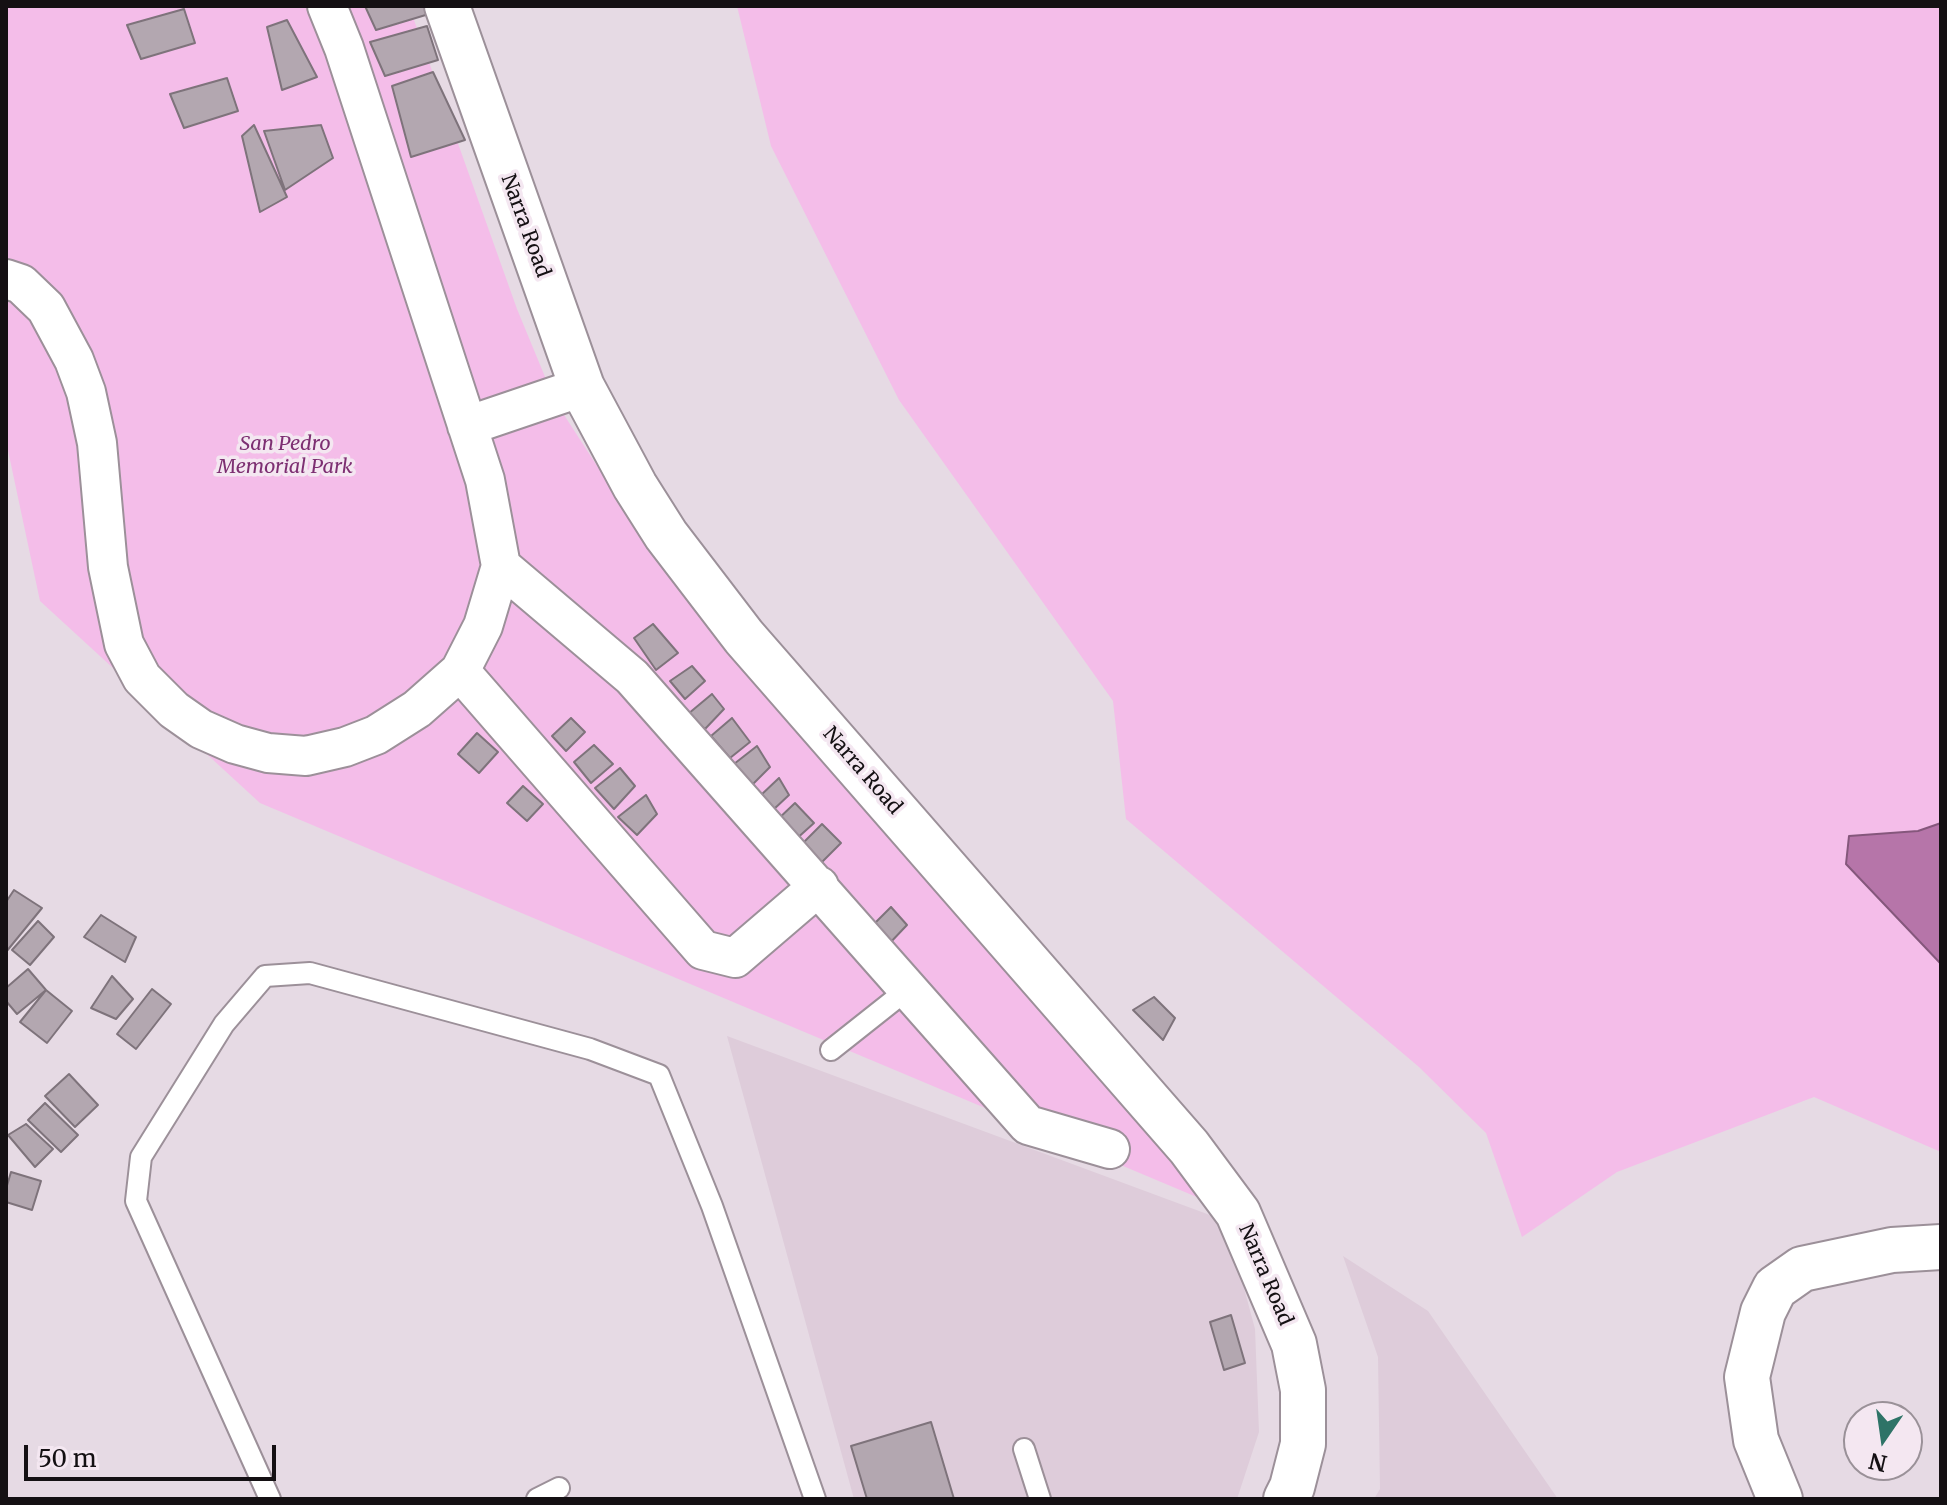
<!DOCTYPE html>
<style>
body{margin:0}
#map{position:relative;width:1947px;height:1505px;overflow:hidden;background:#e6dae4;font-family:Merriweather,serif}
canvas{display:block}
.frame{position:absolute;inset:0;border:8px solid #141013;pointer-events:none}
.north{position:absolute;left:1843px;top:1401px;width:80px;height:80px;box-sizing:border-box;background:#f4e7f1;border:2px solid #9a9198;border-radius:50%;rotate:193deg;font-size:22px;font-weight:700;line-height:32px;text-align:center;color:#141013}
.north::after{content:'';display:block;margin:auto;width:28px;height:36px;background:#2e7367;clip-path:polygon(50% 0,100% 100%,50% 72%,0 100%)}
.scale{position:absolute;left:24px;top:1445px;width:252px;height:36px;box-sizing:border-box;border:4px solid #141013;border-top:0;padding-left:10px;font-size:24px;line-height:28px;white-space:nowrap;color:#141013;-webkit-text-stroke:6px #f4e7f1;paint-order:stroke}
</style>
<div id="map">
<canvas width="1947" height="1505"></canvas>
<div class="frame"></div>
<div class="north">N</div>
<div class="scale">50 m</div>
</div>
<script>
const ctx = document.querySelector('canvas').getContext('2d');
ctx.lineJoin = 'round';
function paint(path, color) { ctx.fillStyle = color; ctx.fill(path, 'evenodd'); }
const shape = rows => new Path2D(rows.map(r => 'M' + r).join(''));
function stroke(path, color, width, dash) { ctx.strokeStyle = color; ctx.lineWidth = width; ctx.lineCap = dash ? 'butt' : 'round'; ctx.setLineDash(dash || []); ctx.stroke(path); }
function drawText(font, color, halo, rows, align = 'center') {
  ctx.font = font + ' Merriweather,serif'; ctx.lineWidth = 7; ctx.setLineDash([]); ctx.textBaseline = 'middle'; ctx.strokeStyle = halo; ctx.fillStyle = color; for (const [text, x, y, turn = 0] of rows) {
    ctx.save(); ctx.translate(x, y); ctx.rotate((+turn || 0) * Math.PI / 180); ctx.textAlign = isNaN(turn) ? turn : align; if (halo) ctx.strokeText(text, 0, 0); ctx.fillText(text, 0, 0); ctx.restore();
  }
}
const built = shape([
 [727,1036,1226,1221,1255,1329,1259,1432,1237,1499,854,1499],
 [1343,1256,1428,1311,1558,1499,1374,1499,1380,1489,1378,1357]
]);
const green = shape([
 [6,6,409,6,517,309,555,401,658,560,1211,1203,260,803,40,601,6,441],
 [737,6,1941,6,1941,1152,1814,1097,1617,1172,1522,1237,1486,1133,1419,1067,1126,819,1113,701,899,400,771,146]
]);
const water = shape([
 [1941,823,1941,964,1846,864,1849,836,1918,831,1941,823]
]);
const building = shape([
 [365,6,426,6,429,14,376,30,365,6],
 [184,9,195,43,141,59,127,25,184,9],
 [287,20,317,77,282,90,267,27,287,20],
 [427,26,438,60,385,76,370,42,427,26],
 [433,72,465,140,411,157,392,86,433,72],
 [227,78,238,111,184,128,170,94,227,78],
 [254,125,287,197,260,212,242,136,254,125],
 [321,125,333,158,285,190,264,131,321,125],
 [653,624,678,653,656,670,634,638,653,624],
 [692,666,705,681,685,699,670,681,692,666],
 [712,694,724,709,705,729,688,714,712,694],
 [571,718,585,732,566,751,552,736,571,718],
 [732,718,750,742,730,758,711,736,732,718],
 [477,733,498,752,479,773,458,754,477,733],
 [594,745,613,764,591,783,574,762,594,745],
 [757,746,770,767,751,786,734,764,757,746],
 [620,768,635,786,614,809,595,788,620,768],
 [779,778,789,795,773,810,760,796,779,778],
 [523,786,543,804,527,821,507,803,523,786],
 [646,795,657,814,637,835,618,817,646,795],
 [795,803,814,823,794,841,775,822,795,803],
 [822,824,841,843,820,864,801,845,822,824],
 [14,890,42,908,6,952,6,902,14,890],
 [891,907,907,925,888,945,871,927,891,907],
 [101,915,136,937,125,962,84,937,101,915],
 [38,921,54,937,30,965,12,950,38,921],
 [28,969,46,990,17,1014,6,1001,6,988,28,969],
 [112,976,133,999,116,1019,91,1008,112,976],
 [152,989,171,1004,136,1049,117,1034,152,989],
 [46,990,72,1011,47,1043,20,1022,46,990],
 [1154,997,1175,1018,1163,1040,1133,1010,1154,997],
 [69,1074,98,1105,75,1127,45,1096,69,1074],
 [45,1103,78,1135,61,1152,28,1120,45,1103],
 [26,1124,53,1149,35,1167,8,1135,26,1124],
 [11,1172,41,1181,32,1210,6,1202,6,1189,11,1172],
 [1231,1315,1245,1363,1224,1370,1210,1322,1231,1315],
 [931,1422,954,1499,867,1499,851,1446,931,1422]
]);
const lane = shape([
 [831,1050,908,989],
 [1024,1449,1040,1499],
 [270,1499,136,1201,141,1157,224,1024,265,976,310,973,590,1049,659,1075,712,1206,815,1499],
 [537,1499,559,1488]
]);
const street = shape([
 [6,279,21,284,46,308,74,360,86,392,97,443,108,567,124,644,142,678,174,710,201,729,235,744,268,753,306,756,345,747,376,735,417,709,460,671,483,626,501,566,485,480,344,48,327,6],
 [467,426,582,387],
 [501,566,632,677,1028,1125,1110,1149],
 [460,671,703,950,735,958,819,886]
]);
const secondary = shape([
 [447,6,582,387,635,486,666,535,744,637,1189,1147,1238,1213,1294,1344,1303,1390,1303,1444,1292,1487,1286,1499],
 [1780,1499,1756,1440,1747,1377,1763,1312,1775,1288,1802,1269,1892,1250,1941,1247]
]);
const streetNames = [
 ["Narra Road",525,226,70],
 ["Narra Road",862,771,49],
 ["Narra Road",1265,1275,67]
];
const parkNames = [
 ["San Pedro",285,444],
 ["Memorial Park",285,467]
];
paint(built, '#deccda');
paint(green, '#f4bde9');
paint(water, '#b675a9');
stroke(water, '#85577c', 2);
paint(building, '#b3a7b0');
stroke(building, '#7e737b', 2);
stroke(lane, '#9c9099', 24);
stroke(street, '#9c9099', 42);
stroke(secondary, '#9c9099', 48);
stroke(lane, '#fff', 20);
stroke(street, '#fff', 38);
stroke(secondary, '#fff', 44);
drawText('20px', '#141013', '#f4e7f1', streetNames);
drawText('italic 20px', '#7d2f72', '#f4e7f1', parkNames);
</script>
